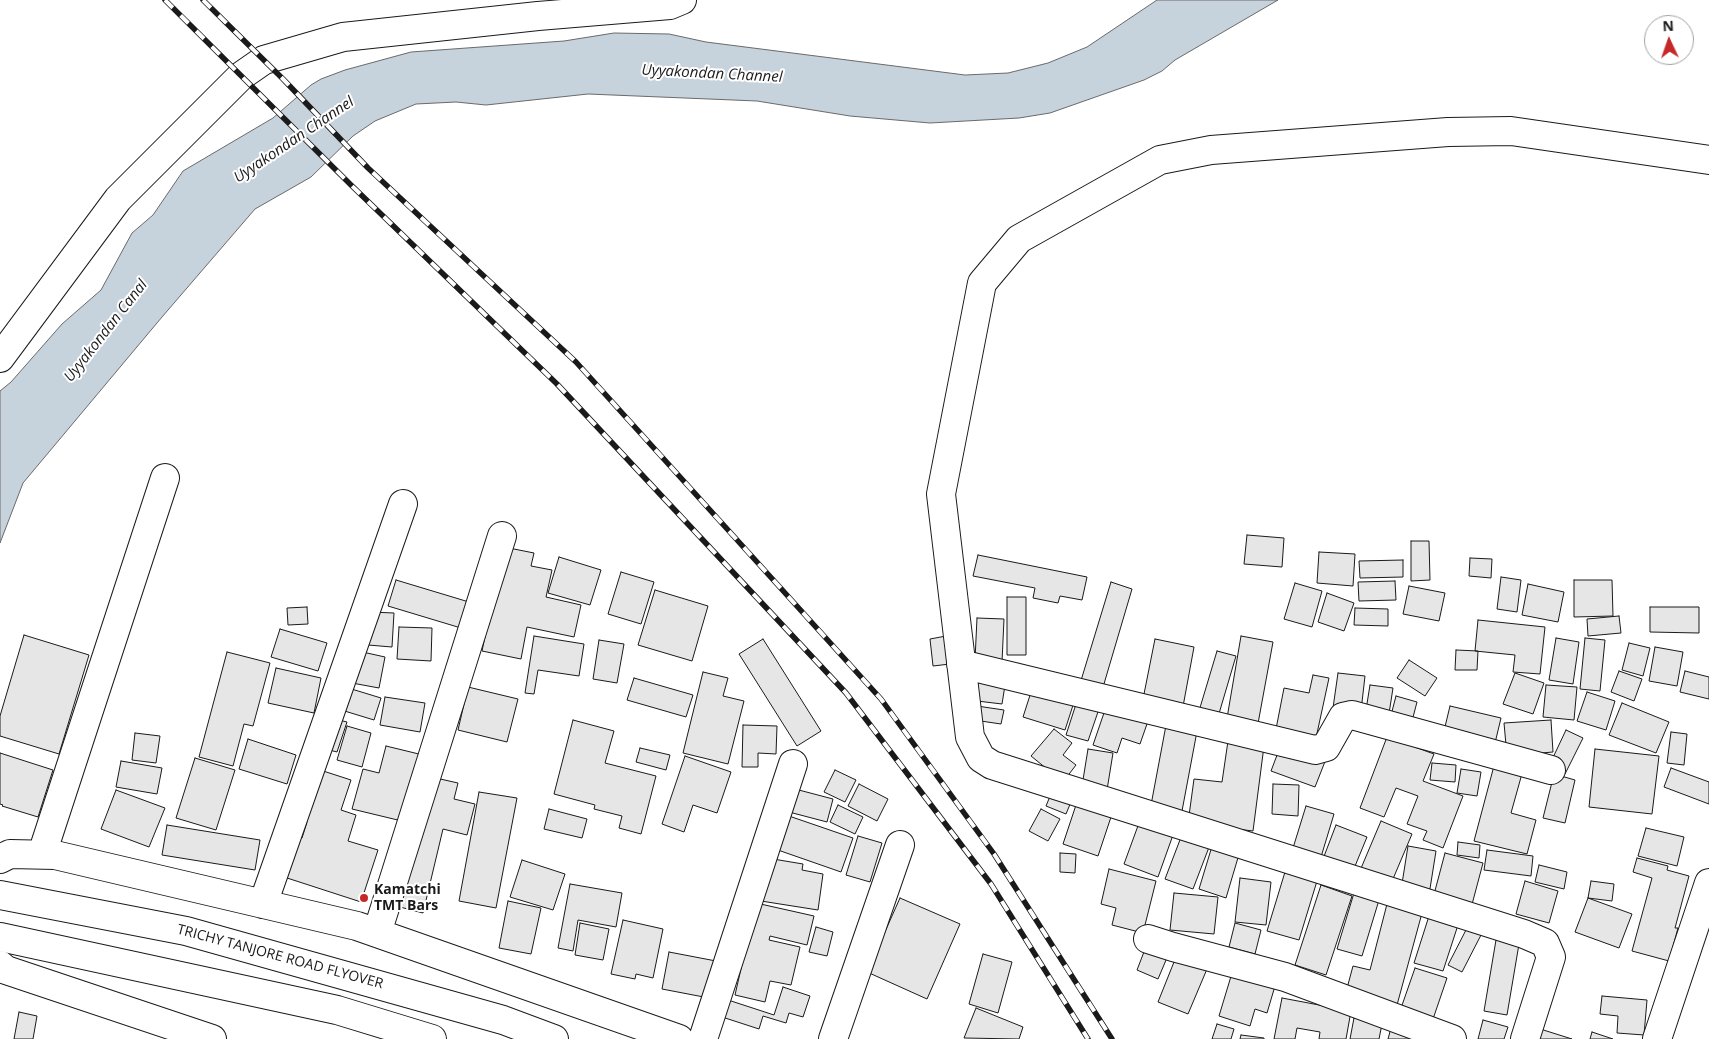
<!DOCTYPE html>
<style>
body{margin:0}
#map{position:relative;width:1709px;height:1039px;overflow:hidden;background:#fff;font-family:"Open Sans",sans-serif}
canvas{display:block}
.north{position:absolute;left:1644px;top:15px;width:50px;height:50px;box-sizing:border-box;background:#fff;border:1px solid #a3a3a3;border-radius:50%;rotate:357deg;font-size:14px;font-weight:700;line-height:20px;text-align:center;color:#1a1a1a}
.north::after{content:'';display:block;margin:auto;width:18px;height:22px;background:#c62828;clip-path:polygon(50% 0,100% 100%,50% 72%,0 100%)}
</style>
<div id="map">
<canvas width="1709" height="1039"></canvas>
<div class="north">N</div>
</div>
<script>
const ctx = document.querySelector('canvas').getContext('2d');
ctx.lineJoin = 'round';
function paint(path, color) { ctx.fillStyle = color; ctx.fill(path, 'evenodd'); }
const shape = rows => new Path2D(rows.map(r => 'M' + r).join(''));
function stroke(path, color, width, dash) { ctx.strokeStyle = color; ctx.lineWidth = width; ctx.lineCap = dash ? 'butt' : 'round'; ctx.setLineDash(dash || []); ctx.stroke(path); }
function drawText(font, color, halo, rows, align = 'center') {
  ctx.font = font + ' "Open Sans",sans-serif'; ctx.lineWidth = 4; ctx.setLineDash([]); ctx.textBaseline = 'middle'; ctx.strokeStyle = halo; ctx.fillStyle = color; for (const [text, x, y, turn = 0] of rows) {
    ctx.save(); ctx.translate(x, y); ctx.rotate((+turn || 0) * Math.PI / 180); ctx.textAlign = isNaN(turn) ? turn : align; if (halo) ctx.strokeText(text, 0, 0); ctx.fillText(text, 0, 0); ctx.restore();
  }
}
const water = shape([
 [1157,0,1278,0,1175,60,1162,71,1144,80,1050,113,1019,118,930,123,850,116,757,101,588,94,486,105,456,102,416,104,375,121,353,136,311,177,255,209,162,317,23,483,0,543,0,391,11,382,62,324,101,290,132,233,153,215,183,171,273,118,311,85,321,79,345,70,411,52,564,41,614,33,669,34,706,42,965,75,1008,73,1048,63,1087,47,1157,0]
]);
const building = shape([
 [1247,535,1284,538,1282,567,1244,564,1247,535],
 [1411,541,1429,541,1430,580,1411,581,1411,541],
 [504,547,534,553,531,566,552,570,546,597,581,605,574,637,527,627,521,659,482,651,504,547],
 [1319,552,1355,554,1353,586,1317,583,1319,552],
 [978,555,1087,577,1082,600,1060,596,1058,603,1033,598,1035,588,973,576,978,555],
 [559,557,601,570,590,605,548,593,559,557],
 [1470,558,1492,559,1491,578,1469,576,1470,558],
 [1403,560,1403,577,1360,578,1359,561,1403,560],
 [621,572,654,582,641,624,608,614,621,572],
 [1501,577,1521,580,1517,612,1497,609,1501,577],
 [396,580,469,602,461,628,388,606,396,580],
 [1574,580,1612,580,1613,616,1574,617,1574,580],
 [1395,581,1396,600,1359,601,1358,582,1395,581],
 [1111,582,1132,589,1101,694,1079,687,1111,582],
 [1295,583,1322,591,1312,627,1284,619,1295,583],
 [1528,584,1564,592,1558,622,1522,615,1528,584],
 [1409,586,1445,593,1439,621,1403,614,1409,586],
 [655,590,708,606,692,661,638,645,655,590],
 [1327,593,1354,603,1344,631,1318,622,1327,593],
 [1007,597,1026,597,1026,655,1007,655,1007,597],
 [307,607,308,624,288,625,287,608,307,607],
 [1650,607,1699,607,1699,633,1650,632,1650,607],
 [1355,608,1388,609,1388,626,1354,625,1355,608],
 [370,612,394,613,392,647,368,645,370,612],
 [1619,616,1621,633,1588,636,1587,619,1619,616],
 [977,618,1004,619,1002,662,975,660,977,618],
 [1478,620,1545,627,1540,674,1513,672,1515,655,1475,651,1478,620],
 [399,627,432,628,431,661,397,659,399,627],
 [280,629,327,643,318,671,271,657,280,629],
 [24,635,89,655,59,754,0,736,0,716,24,635],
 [534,636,584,644,579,676,538,670,534,694,525,693,534,636],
 [946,636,950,664,933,666,930,639,946,636],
 [1241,636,1273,642,1257,729,1226,724,1241,636],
 [1556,638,1579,642,1573,684,1549,680,1556,638],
 [1585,638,1605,640,1600,691,1580,689,1585,638],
 [763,639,821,731,797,746,739,654,763,639],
 [1155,639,1194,647,1182,712,1142,704,1155,639],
 [599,640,624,644,617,683,593,679,599,640],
 [1629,643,1650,648,1643,676,1622,670,1629,643],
 [1655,647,1683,652,1677,686,1649,681,1655,647],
 [1456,650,1478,651,1477,670,1455,670,1456,650],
 [358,651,385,657,379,688,352,683,358,651],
 [1217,651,1236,656,1218,717,1199,711,1217,651],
 [227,652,270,663,253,726,244,724,233,766,199,757,227,652],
 [1409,660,1437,678,1425,696,1397,678,1409,660],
 [276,668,321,678,314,713,268,703,276,668],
 [1619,671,1642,679,1634,701,1611,692,1619,671],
 [1685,671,1709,677,1709,699,1680,692,1685,671],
 [703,672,728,678,723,696,744,701,728,764,683,753,703,672],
 [1338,673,1365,676,1361,711,1333,708,1338,673],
 [1515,673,1544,683,1533,714,1503,704,1515,673],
 [972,675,1006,679,1002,704,969,700,972,675],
 [1313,675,1329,678,1316,738,1276,729,1284,688,1309,693,1313,675],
 [634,678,693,695,686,717,627,700,634,678],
 [1370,685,1393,688,1388,720,1365,716,1370,685],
 [1546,685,1577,687,1574,720,1543,717,1546,685],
 [1033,686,1075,699,1065,730,1023,717,1033,686],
 [345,687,381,698,374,720,338,709,345,687],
 [468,687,518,699,507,742,458,730,468,687],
 [1587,692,1615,701,1606,730,1577,721,1587,692],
 [1396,696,1417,702,1411,725,1390,719,1396,696],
 [385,697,425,703,420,732,380,725,385,697],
 [1078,698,1100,706,1088,741,1066,735,1078,698],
 [1622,703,1669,722,1656,753,1609,735,1622,703],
 [977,706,1004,710,1001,724,974,720,977,706],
 [1450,706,1501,718,1495,743,1444,731,1450,706],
 [1106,707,1148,721,1140,744,1122,738,1117,753,1093,745,1106,707],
 [331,718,347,722,337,752,322,748,331,718],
 [573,720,614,731,605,763,656,776,641,834,619,828,622,816,594,809,595,805,554,794,573,720],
 [1167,720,1198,726,1182,811,1151,805,1167,720],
 [1551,720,1553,752,1507,756,1504,723,1551,720],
 [743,725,777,726,776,754,758,753,758,767,742,767,743,725],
 [347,726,371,733,362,767,337,760,347,726],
 [1054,729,1072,743,1063,755,1076,765,1063,782,1031,756,1054,729],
 [1566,730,1583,738,1565,774,1549,766,1566,730],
 [1671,732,1687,734,1684,765,1667,763,1671,732],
 [135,733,160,736,156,763,132,760,135,733],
 [1387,737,1434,754,1423,781,1463,796,1443,848,1423,840,1427,831,1407,824,1418,796,1396,788,1384,817,1360,808,1387,737],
 [248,739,296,755,287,784,239,769,248,739],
 [1228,741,1264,746,1253,831,1188,823,1194,779,1222,782,1228,741],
 [1282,742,1326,759,1315,787,1271,771,1282,742],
 [386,746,423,755,406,822,352,809,363,769,379,773,386,746],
 [640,748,670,755,666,770,636,762,640,748],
 [1088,749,1113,753,1107,790,1082,786,1088,749],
 [1595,749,1659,756,1652,814,1589,807,1595,749],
 [0,753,53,770,38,817,2,806,3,805,0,804,0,753],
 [685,756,731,772,717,813,693,805,684,832,662,824,685,756],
 [195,758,235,770,216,830,176,818,195,758],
 [121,761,162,768,157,794,116,787,121,761],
 [1495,762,1523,770,1511,813,1536,820,1527,854,1474,841,1495,762],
 [1432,763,1456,765,1455,782,1430,780,1432,763],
 [1671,768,1709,782,1709,804,1664,787,1671,768],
 [317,769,351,780,341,810,356,815,348,841,378,850,361,902,284,877,296,836,302,838,307,822,301,820,317,769],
 [1461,769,1481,772,1477,796,1457,793,1461,769],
 [835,770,856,780,845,802,824,792,835,770],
 [1554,774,1575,780,1565,823,1543,818,1554,774],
 [427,776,458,783,454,799,475,804,467,835,443,829,423,913,396,906,427,776],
 [859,784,888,799,877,821,848,806,859,784],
 [1273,784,1299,785,1298,816,1272,814,1273,784],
 [795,789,833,799,827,822,789,812,795,789],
 [1053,789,1073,797,1066,814,1046,806,1053,789],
 [116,790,165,808,149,847,101,829,116,790],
 [479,792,517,798,496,908,459,901,479,792],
 [1078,799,1113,811,1098,856,1063,844,1078,799],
 [838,805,863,817,855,834,830,822,838,805],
 [1306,806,1334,814,1321,857,1293,848,1306,806],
 [549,809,587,819,582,838,544,829,549,809],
 [1041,809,1060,819,1048,841,1029,831,1041,809],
 [786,815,853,838,841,872,775,849,786,815],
 [1381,821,1412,834,1390,886,1359,873,1381,821],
 [1139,823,1173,835,1158,877,1124,864,1139,823],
 [167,825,260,840,255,870,162,855,167,825],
 [1336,825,1367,837,1353,871,1323,859,1336,825],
 [1646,828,1684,837,1677,866,1638,856,1646,828],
 [1183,832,1211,842,1193,889,1165,879,1183,832],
 [858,836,882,843,870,882,846,875,858,836],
 [1458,842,1480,845,1479,858,1457,855,1458,842],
 [1213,843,1240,851,1226,898,1199,889,1213,843],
 [1408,846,1436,851,1429,895,1401,890,1408,846],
 [1487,850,1533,856,1531,876,1484,870,1487,850],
 [1060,853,1076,854,1075,873,1060,872,1060,853],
 [1445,853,1483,863,1470,912,1432,902,1445,853],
 [767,858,803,864,802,870,823,874,818,910,761,901,767,858],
 [1637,858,1668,866,1667,870,1689,876,1675,928,1678,928,1669,961,1632,951,1652,878,1633,872,1637,858],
 [522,860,565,874,553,910,510,897,522,860],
 [1539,865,1567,872,1564,889,1535,882,1539,865],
 [1109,869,1156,881,1143,933,1112,925,1116,908,1101,904,1109,869],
 [1285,872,1317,881,1299,940,1267,931,1285,872],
 [1240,878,1271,882,1266,925,1235,922,1240,878],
 [1525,881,1558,891,1549,923,1516,914,1525,881],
 [1591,881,1614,884,1612,901,1588,898,1591,881],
 [570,884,622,893,616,927,578,920,573,951,558,948,570,884],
 [1321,885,1352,896,1326,975,1295,965,1321,885],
 [1174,893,1218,897,1214,934,1170,930,1174,893],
 [1354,893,1379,900,1362,956,1337,949,1354,893],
 [900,898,960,924,927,999,867,972,900,898],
 [1588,898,1632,914,1619,948,1575,932,1588,898],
 [508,901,541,908,531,954,499,948,508,901],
 [756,903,814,916,807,945,770,936,769,940,800,947,791,985,770,981,765,1002,735,995,756,903],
 [1387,904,1422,913,1397,1005,1346,992,1353,966,1370,970,1387,904],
 [1429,916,1458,925,1443,971,1414,963,1429,916],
 [623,920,663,929,653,978,636,974,635,979,611,974,623,920],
 [580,923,609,929,603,960,575,955,580,923],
 [1235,923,1261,930,1255,954,1229,947,1235,923],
 [816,927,833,932,827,956,809,952,816,927],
 [1467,928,1481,935,1462,972,1448,965,1467,928],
 [1496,940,1519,944,1507,1015,1484,1011,1496,940],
 [1147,944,1169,953,1158,979,1137,970,1147,944],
 [669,952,716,961,709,998,662,989,669,952],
 [983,954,1012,962,998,1013,969,1004,983,954],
 [1176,957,1207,969,1188,1014,1158,1002,1176,957],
 [1415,968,1447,978,1432,1022,1400,1011,1415,968],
 [1232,973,1275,986,1267,1013,1255,1009,1250,1026,1219,1016,1232,973],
 [783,987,810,996,803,1017,789,1013,786,1023,763,1016,759,1029,719,1016,725,999,774,1015,783,987],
 [1602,996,1647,1000,1644,1035,1617,1033,1618,1016,1600,1014,1602,996],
 [1282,998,1351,1011,1346,1039,1319,1039,1320,1032,1297,1028,1295,1039,1274,1039,1282,998],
 [976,1008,1023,1027,1019,1039,964,1038,976,1008],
 [19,1012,37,1016,33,1039,14,1039,19,1012],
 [1354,1018,1382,1024,1379,1039,1350,1039,1354,1018],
 [1483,1020,1508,1027,1504,1039,1478,1039,1483,1020],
 [1217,1024,1234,1029,1231,1039,1212,1039,1217,1024],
 [1391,1028,1423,1039,1388,1039,1391,1028],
 [1537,1028,1572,1039,1533,1039,1537,1028],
 [1592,1032,1613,1039,1590,1039,1592,1032],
 [1241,1035,1264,1038,1264,1039,1240,1039,1241,1035]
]);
const minor = shape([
 [0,358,118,199,241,76,264,60,343,37,538,16,670,5,682,0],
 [961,664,1315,750,1326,747,1343,717,1352,715,1551,770],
 [42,854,165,478],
 [0,859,10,854,55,855,357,926,679,1039],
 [263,904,403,504],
 [377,933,502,536],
 [1148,939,1173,947,1285,977,1452,1039],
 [0,965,6,970,212,1039],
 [703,1039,793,764],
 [833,1039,900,845],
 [1525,1039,1551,957,1545,943,1524,934,992,765,981,758,970,737,941,494,982,283,1019,239,1160,160,1211,150,1448,132,1511,131,1709,160],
 [1657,1039,1709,883]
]);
const highway = shape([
 [0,895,186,931,503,1020,554,1039],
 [0,937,337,1010,432,1039]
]);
const rail = shape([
 [165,0,351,185,557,384,846,693,991,884,1088,1039],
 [203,0,283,79,368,168,576,362,881,699,994,854,1112,1039]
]);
const markers = [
 [364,898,5,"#c62828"]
];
const poiNames = [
 ["Kamatchi",374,890],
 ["TMT Bars",374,906]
];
const streetNames = [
 ["TRICHY TANJORE ROAD FLYOVER",280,957,15]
];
const waterNames = [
 ["Uyyakondan Channel",712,74,3],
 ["Uyyakondan Channel",294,140,-34],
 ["Uyyakondan Canal",106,331,-52]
];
paint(water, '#c6d2dc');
stroke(water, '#6a6a6a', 1);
paint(building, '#e6e6e6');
stroke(building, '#1a1a1a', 1);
stroke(minor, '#1a1a1a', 30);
stroke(highway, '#1a1a1a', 30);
stroke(minor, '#fff', 28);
stroke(highway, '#fff', 28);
stroke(rail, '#1a1a1a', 5.5);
stroke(rail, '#fff', 4, [11]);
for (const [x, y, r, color] of markers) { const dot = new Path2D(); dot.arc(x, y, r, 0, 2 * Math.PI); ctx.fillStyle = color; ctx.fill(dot); stroke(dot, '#fff', 2); }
drawText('bold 14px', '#1a1a1a', '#fff', poiNames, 'left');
drawText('14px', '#1a1a1a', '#fff', streetNames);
drawText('italic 15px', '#1a1a1a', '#fff', waterNames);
</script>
